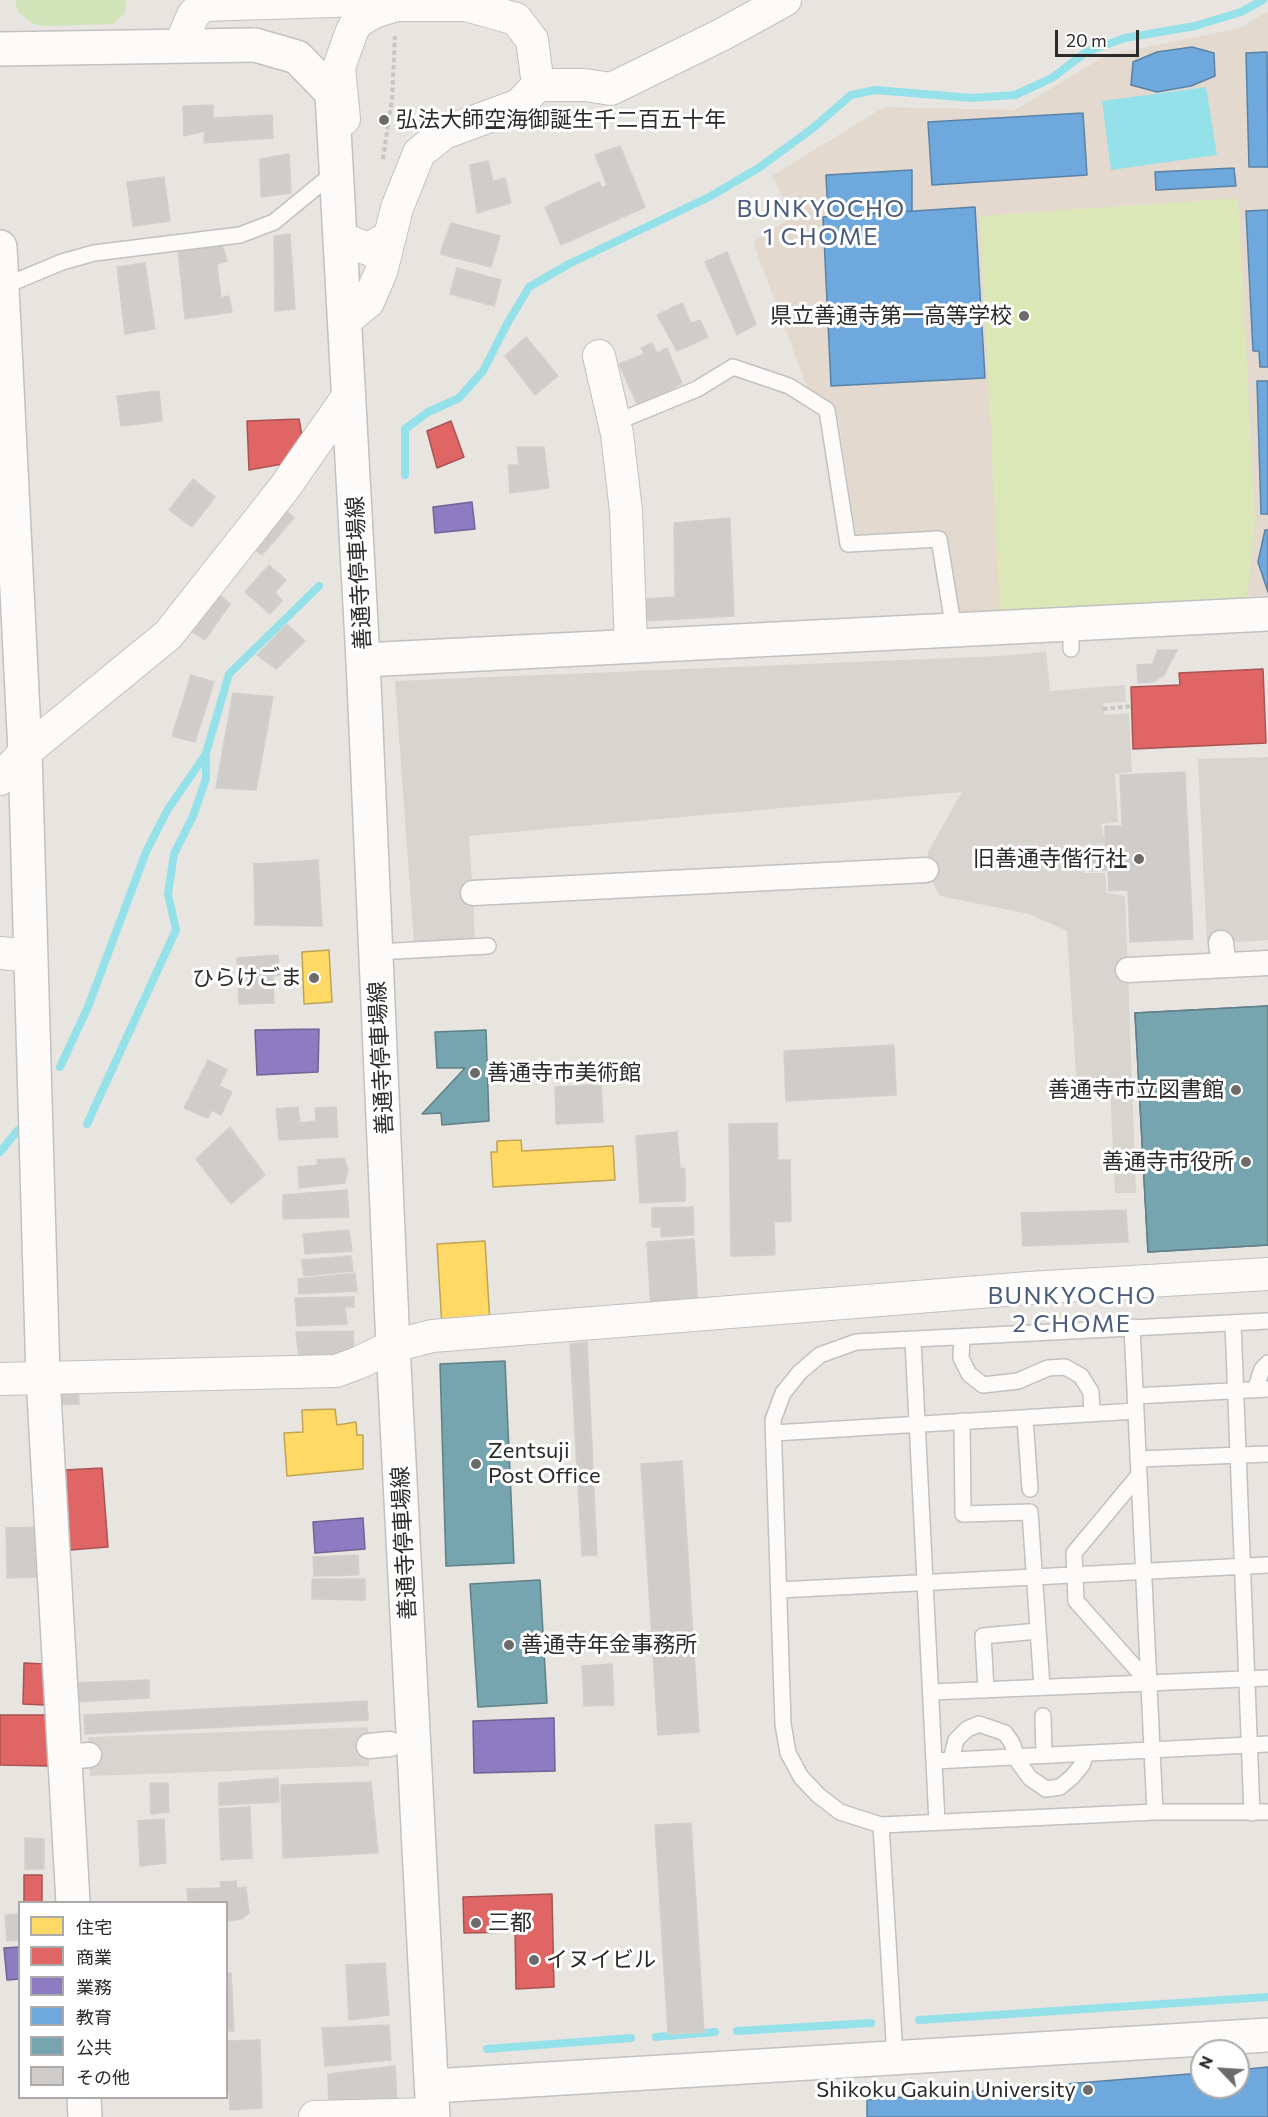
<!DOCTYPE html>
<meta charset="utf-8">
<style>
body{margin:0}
#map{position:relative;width:1268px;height:2117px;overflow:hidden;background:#e8e4e0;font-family:Commissioner,"Noto Sans JP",sans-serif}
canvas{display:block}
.legend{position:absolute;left:18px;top:1901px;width:210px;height:198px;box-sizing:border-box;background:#fff;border:2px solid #aaa;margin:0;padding:8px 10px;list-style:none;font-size:18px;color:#2a2a2a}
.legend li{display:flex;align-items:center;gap:12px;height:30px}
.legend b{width:30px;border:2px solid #aaa}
.north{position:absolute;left:1190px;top:2039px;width:60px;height:60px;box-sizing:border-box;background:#fff;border:2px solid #aaa;border-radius:50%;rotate:295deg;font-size:16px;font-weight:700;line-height:24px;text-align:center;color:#2a2a2a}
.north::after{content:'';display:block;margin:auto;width:21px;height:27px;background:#6c6b6a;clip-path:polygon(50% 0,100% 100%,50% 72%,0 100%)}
.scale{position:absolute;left:1055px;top:30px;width:84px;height:27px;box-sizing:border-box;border:3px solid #2a2a2a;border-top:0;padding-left:8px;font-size:18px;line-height:21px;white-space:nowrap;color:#2a2a2a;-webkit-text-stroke:4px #fff;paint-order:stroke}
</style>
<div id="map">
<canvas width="1268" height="2117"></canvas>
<ul class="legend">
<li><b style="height:16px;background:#ffd966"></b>住宅</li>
<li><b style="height:16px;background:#e06666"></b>商業</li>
<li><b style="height:16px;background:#8e7cc3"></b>業務</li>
<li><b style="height:16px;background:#6fa8dc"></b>教育</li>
<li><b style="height:16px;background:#76a5af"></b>公共</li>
<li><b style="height:16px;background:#cfccca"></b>その他</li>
</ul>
<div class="north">N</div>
<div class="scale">20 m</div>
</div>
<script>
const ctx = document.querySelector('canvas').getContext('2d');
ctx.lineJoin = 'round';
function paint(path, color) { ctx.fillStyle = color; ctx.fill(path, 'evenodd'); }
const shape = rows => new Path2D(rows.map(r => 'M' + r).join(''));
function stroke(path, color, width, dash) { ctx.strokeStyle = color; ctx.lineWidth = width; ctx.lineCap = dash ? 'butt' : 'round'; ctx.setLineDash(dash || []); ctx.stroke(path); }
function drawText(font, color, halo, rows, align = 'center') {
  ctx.font = font + ' Commissioner,"Noto Sans JP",sans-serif'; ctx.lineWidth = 6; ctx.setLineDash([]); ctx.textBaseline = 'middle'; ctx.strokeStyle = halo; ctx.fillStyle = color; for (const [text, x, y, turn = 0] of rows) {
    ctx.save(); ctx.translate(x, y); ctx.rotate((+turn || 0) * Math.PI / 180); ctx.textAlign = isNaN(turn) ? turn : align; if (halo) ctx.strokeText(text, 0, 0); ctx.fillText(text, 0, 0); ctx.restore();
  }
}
const education = shape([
 [1268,11,1268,595,960,613,943,530,856,537,837,410,808,390,753,242,793,216,772,176,884,107,1015,110,1107,55,1240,28]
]);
const green = shape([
 [15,0,126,0,125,13,113,24,44,26,34,24,18,12]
]);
const pitch = shape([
 [1238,198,1255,520,1247,597,1000,611,980,216]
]);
const plaza = shape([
 [1046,652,1050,691,1125,685,1126,702,1104,703,1103,709,1105,715,1129,713,1132,772,1115,774,1118,822,1101,824,1105,844,1083,846,1084,873,1105,873,1107,893,1125,896,1136,1193,1115,1193,1110,1087,1077,1088,1067,931,1029,914,940,896,926,870,928,852,962,792,469,836,475,938,414,943,395,681,999,656],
 [1268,757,1268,940,1207,944,1198,759],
 [368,1727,369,1766,90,1776,88,1737]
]);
const water = shape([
 [1206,87,1217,155,1111,170,1102,101]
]);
const homes = shape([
 [329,950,332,1002,304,1004,302,952,329,950],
 [521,1140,522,1151,613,1146,615,1180,493,1187,491,1152,497,1152,497,1141,521,1140],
 [485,1241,490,1324,442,1327,437,1244,485,1241],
 [335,1409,337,1425,356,1422,357,1435,363,1435,363,1469,287,1476,284,1433,303,1432,302,1410,335,1409]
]);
const shops = shape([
 [299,419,302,436,288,463,249,470,247,421,299,419],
 [451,421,464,457,437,468,427,431,451,421],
 [1263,669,1266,743,1133,749,1131,687,1180,685,1179,673,1263,669],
 [102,1468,108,1547,70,1550,64,1470,102,1468],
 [24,1663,47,1664,45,1705,23,1704,24,1663],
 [0,1715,48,1715,48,1766,0,1765,0,1715],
 [24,1875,42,1875,42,1902,24,1902,24,1875],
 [552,1894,554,1987,516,1989,515,1932,464,1933,463,1897,552,1894]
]);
const offices = shape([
 [472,502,475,529,435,533,433,507,472,502],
 [1268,1006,1268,1245,1148,1252,1135,1013,1268,1006],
 [319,1029,318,1072,257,1075,255,1030,319,1029],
 [363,1518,365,1549,315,1553,313,1522,363,1518],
 [554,1718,555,1771,474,1773,473,1721,554,1718],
 [20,1947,20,1979,7,1980,4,1948,20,1947]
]);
const schools = shape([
 [1192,47,1214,53,1215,76,1191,86,1157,92,1131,85,1133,62,1157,52,1192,47],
 [1267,52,1268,167,1249,167,1246,53,1267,52],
 [1083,113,1087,175,932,185,928,122,1083,113],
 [1234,168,1236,186,1156,190,1155,172,1234,168],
 [912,170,912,211,828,217,826,175,912,170],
 [975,207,985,378,831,386,823,217,975,207],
 [1268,210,1268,367,1260,367,1259,351,1253,351,1246,211,1268,210],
 [1257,381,1268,381,1268,514,1261,514,1257,381],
 [1265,530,1268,530,1268,592,1258,562,1265,530],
 [1268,2067,1268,2117,867,2117,867,2100,1202,2073,1202,2087,1238,2087,1238,2070,1268,2067]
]);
const public = shape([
 [1268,1006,1268,1245,1148,1252,1135,1013,1268,1006],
 [486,1030,489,1121,442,1125,441,1113,422,1114,465,1068,437,1068,435,1032,486,1030],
 [505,1361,514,1563,446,1566,440,1364,505,1361],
 [540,1580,547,1703,478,1707,470,1584,540,1580]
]);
const stream = shape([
 [405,475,405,429,428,412,459,398,483,371,507,324,529,287,569,264,711,196,760,167,813,128,851,95,875,90,972,98,1015,95,1052,78,1086,52,1125,38,1195,26,1241,12,1263,0],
 [60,1067,88,1007,146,852,168,809,206,754],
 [87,1124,176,930,168,894,174,854,193,816,206,779,206,753,229,674,319,586],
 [0,1152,18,1130],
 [919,2020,1268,1997],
 [737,2031,871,2023],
 [656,2037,715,2032],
 [487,2049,631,2038]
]);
const building = shape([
 [213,105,213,118,272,115,273,138,204,143,205,131,184,136,183,106,213,105],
 [620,146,645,207,561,245,545,207,599,182,602,188,607,185,595,155,620,146],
 [289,154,291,193,261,197,260,159,289,154],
 [488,161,493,181,505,178,511,203,477,213,470,165,488,161],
 [164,177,170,221,133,226,127,182,164,177],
 [451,223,500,236,491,267,440,254,451,223],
 [290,234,295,309,275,311,274,236,290,234],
 [222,245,227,261,217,264,221,298,229,296,232,312,185,319,178,250,222,245],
 [727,252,756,324,737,335,705,262,727,252],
 [145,263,155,329,125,334,117,267,145,263],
 [457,268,501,280,494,306,450,294,457,268],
 [682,303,691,323,700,320,708,337,677,351,657,315,682,303],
 [526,337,558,376,535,395,505,356,526,337],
 [652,343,657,353,667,348,682,383,638,406,619,364,644,354,641,348,652,343],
 [159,391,162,421,121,426,117,396,159,391],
 [517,447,544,447,549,488,510,493,508,465,519,465,517,447],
 [193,479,215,497,192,527,169,510,193,479],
 [287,511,294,518,262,555,254,549,287,511],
 [730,518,734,616,644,621,643,599,675,597,674,523,730,518],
 [269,565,286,580,275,592,282,601,270,614,245,592,269,565],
 [218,594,230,604,205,640,191,631,218,594],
 [287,624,305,641,276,669,257,655,287,624],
 [1158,650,1177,650,1164,675,1153,682,1138,683,1137,665,1152,664,1158,650],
 [191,675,214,682,195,742,172,736,191,675],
 [233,693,273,697,256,790,216,788,233,693],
 [1185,772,1193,939,1130,942,1128,890,1109,891,1108,870,1089,871,1088,849,1105,848,1105,826,1122,826,1120,775,1185,772],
 [318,860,322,926,255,925,254,864,318,860],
 [278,955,280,975,273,976,274,1003,239,1004,237,958,278,955],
 [894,1045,896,1095,786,1101,784,1051,894,1045],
 [208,1060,227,1070,219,1086,232,1092,221,1115,212,1110,208,1118,184,1108,208,1060],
 [601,1084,603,1122,556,1124,555,1087,601,1084],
 [298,1107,300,1123,316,1121,315,1108,336,1107,338,1137,279,1140,276,1109,298,1107],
 [777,1123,778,1160,790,1160,791,1221,774,1222,775,1255,731,1256,729,1124,777,1123],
 [230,1127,265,1175,231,1204,196,1159,230,1127],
 [677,1132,680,1168,685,1169,685,1201,640,1203,636,1136,677,1132],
 [344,1158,348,1169,345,1183,299,1188,298,1167,318,1165,317,1160,344,1158],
 [347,1190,349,1217,283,1219,283,1195,347,1190],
 [693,1207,694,1235,661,1237,661,1227,652,1227,652,1208,693,1207],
 [1126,1210,1128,1242,1023,1246,1021,1213,1126,1210],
 [349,1230,352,1251,305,1254,303,1234,349,1230],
 [694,1239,698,1307,651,1310,647,1242,694,1239],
 [351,1256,353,1271,304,1276,302,1260,351,1256],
 [355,1273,357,1291,299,1294,298,1279,355,1273],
 [354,1297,354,1307,345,1307,347,1324,297,1326,295,1298,354,1297],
 [353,1331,354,1356,299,1359,296,1332,353,1331],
 [587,1342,597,1555,582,1556,570,1344,587,1342],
 [78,1385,79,1404,54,1405,54,1386,78,1385],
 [682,1461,699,1732,658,1735,641,1464,682,1461],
 [40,1527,41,1577,7,1578,6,1528,40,1527],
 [358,1555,359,1575,314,1576,313,1557,358,1555],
 [312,1579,365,1579,365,1600,312,1599,312,1579],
 [612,1664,614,1705,584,1706,582,1666,612,1664],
 [149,1680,149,1698,73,1702,72,1683,149,1680],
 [367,1701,368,1720,85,1734,84,1715,367,1701],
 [278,1778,279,1802,219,1805,219,1783,278,1778],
 [371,1782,378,1853,283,1858,281,1785,371,1782],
 [150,1783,168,1783,169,1812,151,1814,150,1783],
 [250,1807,252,1858,221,1860,219,1809,250,1807],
 [164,1819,166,1863,140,1866,138,1821,164,1819],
 [691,1823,704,2032,668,2034,655,1825,691,1823],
 [25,1838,44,1839,44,1869,25,1869,25,1838],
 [236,1881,237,1888,246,1887,249,1913,242,1919,226,1921,226,1902,188,1902,187,1889,221,1888,220,1882,236,1881],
 [20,1914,20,1940,7,1941,5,1915,20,1914],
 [385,1963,389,2015,349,2020,346,1965,385,1963],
 [226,1973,231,1973,234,2031,226,2031,226,1973],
 [389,2025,391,2060,325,2066,322,2028,389,2025],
 [260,2040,262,2108,230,2110,229,2092,226,2092,226,2041,260,2040],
 [395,2066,397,2102,329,2106,328,2074,395,2066]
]);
const path = shape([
 [383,159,392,99,395,36],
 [1103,709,1132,706]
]);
const service = shape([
 [2,287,62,262,94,253,240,235,274,222,336,171],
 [614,423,697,389,733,367,789,386,827,410,848,544,939,539,954,630],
 [1071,624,1071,649],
 [376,952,488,946],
 [1268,1321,856,1342,820,1355,800,1372,783,1393,773,1420,783,1724,788,1753,801,1777,818,1795,840,1812,881,1825,1155,1812,1268,1812],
 [1233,1323,1252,1813],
 [1132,1327,1155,1812],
 [962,1338,961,1358,969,1374,983,1385,1018,1381,1048,1368,1065,1367,1081,1376,1091,1392,1092,1413],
 [913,1341,937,1822],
 [1255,1390,1262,1369,1268,1363],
 [1135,1396,1268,1389],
 [1025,1418,1030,1489],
 [962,1421,963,1514,1030,1512,1042,1687],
 [774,1433,1136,1411],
 [1138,1459,1268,1454],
 [1139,1475,1074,1553,1076,1601,1149,1683],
 [779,1590,1268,1565],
 [986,1690,983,1636,1038,1631],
 [931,1692,1268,1678],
 [1043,1716,1044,1755],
 [951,1760,956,1740,967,1729,979,1724,1005,1733,1012,1743,1019,1763,1030,1778,1046,1789,1060,1787,1072,1777,1082,1765,1086,1754],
 [934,1761,1268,1744],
 [881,1825,895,2057]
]);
const pedestrian = shape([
 [473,893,926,870],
 [1221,943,1224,965],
 [1128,970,1268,963],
 [369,1746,390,1744],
 [64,1757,89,1755]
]);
const minor = shape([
 [180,46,193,15,203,5,363,0],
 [538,85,585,85,611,89,723,34,785,0],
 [344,119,339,67,352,31,357,22,374,12,396,5,466,5,516,19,532,40,538,85,519,105,444,133,419,153,397,208,381,272,368,302,345,321],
 [340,238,368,249,390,237],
 [599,356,617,434,626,511,631,646],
 [0,779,25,752,168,635,285,487,349,395],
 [0,953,31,956],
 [0,1379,336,1371,358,1363,393,1346,432,1336,1029,1288,1268,1274],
 [315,2117,433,2114]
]);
const tertiary = shape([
 [0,49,255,45],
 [0,247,25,752,43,1377,73,1902],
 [363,660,1268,614],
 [433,2086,1268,2035],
 [84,2098,85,2117]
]);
const secondary = shape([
 [255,45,297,57,332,93,363,660,393,1346,433,2117]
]);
const markers = [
 [384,120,6,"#6c6b6a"],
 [1024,316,6,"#6c6b6a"],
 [1139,859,6,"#6c6b6a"],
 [314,978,6,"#6c6b6a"],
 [475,1073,6,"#6c6b6a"],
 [1236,1090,6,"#6c6b6a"],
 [1246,1162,6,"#6c6b6a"],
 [476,1464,6,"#6c6b6a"],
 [509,1645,6,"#6c6b6a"],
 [476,1923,6,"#6c6b6a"],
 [534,1960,6,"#6c6b6a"],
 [1088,2090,6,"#6c6b6a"]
];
const poiNames = [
 ["弘法大師空海御誕生千二百五十年",396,120],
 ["県立善通寺第一高等学校",1012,316,"right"],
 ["旧善通寺偕行社",1127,859,"right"],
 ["ひらけごま",302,978,"right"],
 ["善通寺市美術館",487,1073],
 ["善通寺市立図書館",1224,1090,"right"],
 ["善通寺市役所",1234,1162,"right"],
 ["Zentsuji",488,1451],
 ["Post Office",488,1476],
 ["善通寺年金事務所",521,1645],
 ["三都",488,1923],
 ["イヌイビル",546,1960],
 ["Shikoku Gakuin University",1076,2090,"right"]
];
const streetNames = [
 ["善通寺停車場線",359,573,-93],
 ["善通寺停車場線",381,1058,-93],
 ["善通寺停車場線",404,1543,-93]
];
const neighbourhoodNames = [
 ["BUNKYOCHO",821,209],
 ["1 CHOME",821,237],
 ["BUNKYOCHO",1072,1296],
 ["2 CHOME",1072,1324]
];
paint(education, '#e3d9ce');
paint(green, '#d1e3b9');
paint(pitch, '#dce7b7');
paint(plaza, '#d8d4d0');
paint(water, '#95e1e9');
paint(homes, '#ffd966');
stroke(homes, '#bfa454', 1.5);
paint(shops, '#e06666');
stroke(shops, '#a95454', 1.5);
paint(offices, '#8e7cc3');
stroke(offices, '#706395', 1.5);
paint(schools, '#6fa8dc');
stroke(schools, '#5a82a7', 1.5);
paint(public, '#76a5af');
stroke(public, '#5f8087', 1.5);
stroke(stream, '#95e1e9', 8);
paint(building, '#cfccca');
stroke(building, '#d3cfcc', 1.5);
stroke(service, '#c2c1c1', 18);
stroke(pedestrian, '#c2c1c1', 27);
stroke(minor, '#c2c1c1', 34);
stroke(tertiary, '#c2c1c1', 36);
stroke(secondary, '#c2c1c1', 36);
stroke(path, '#c6c6c5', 4, [4.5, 3]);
stroke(service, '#fcfbfa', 15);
stroke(pedestrian, '#fcfbfa', 24);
stroke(minor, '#fcfbfa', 32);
stroke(tertiary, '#fcfbfa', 33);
stroke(secondary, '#fcfbfa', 33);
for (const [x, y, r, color] of markers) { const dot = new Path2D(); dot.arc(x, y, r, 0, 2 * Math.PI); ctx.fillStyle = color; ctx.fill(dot); stroke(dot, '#fff', 2); }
drawText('22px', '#2a2a2a', '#fff', poiNames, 'left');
drawText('22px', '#2a2a2a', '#fff', streetNames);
ctx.letterSpacing = '1.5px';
drawText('24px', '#4b5b7a', '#fff', neighbourhoodNames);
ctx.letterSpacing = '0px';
</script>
